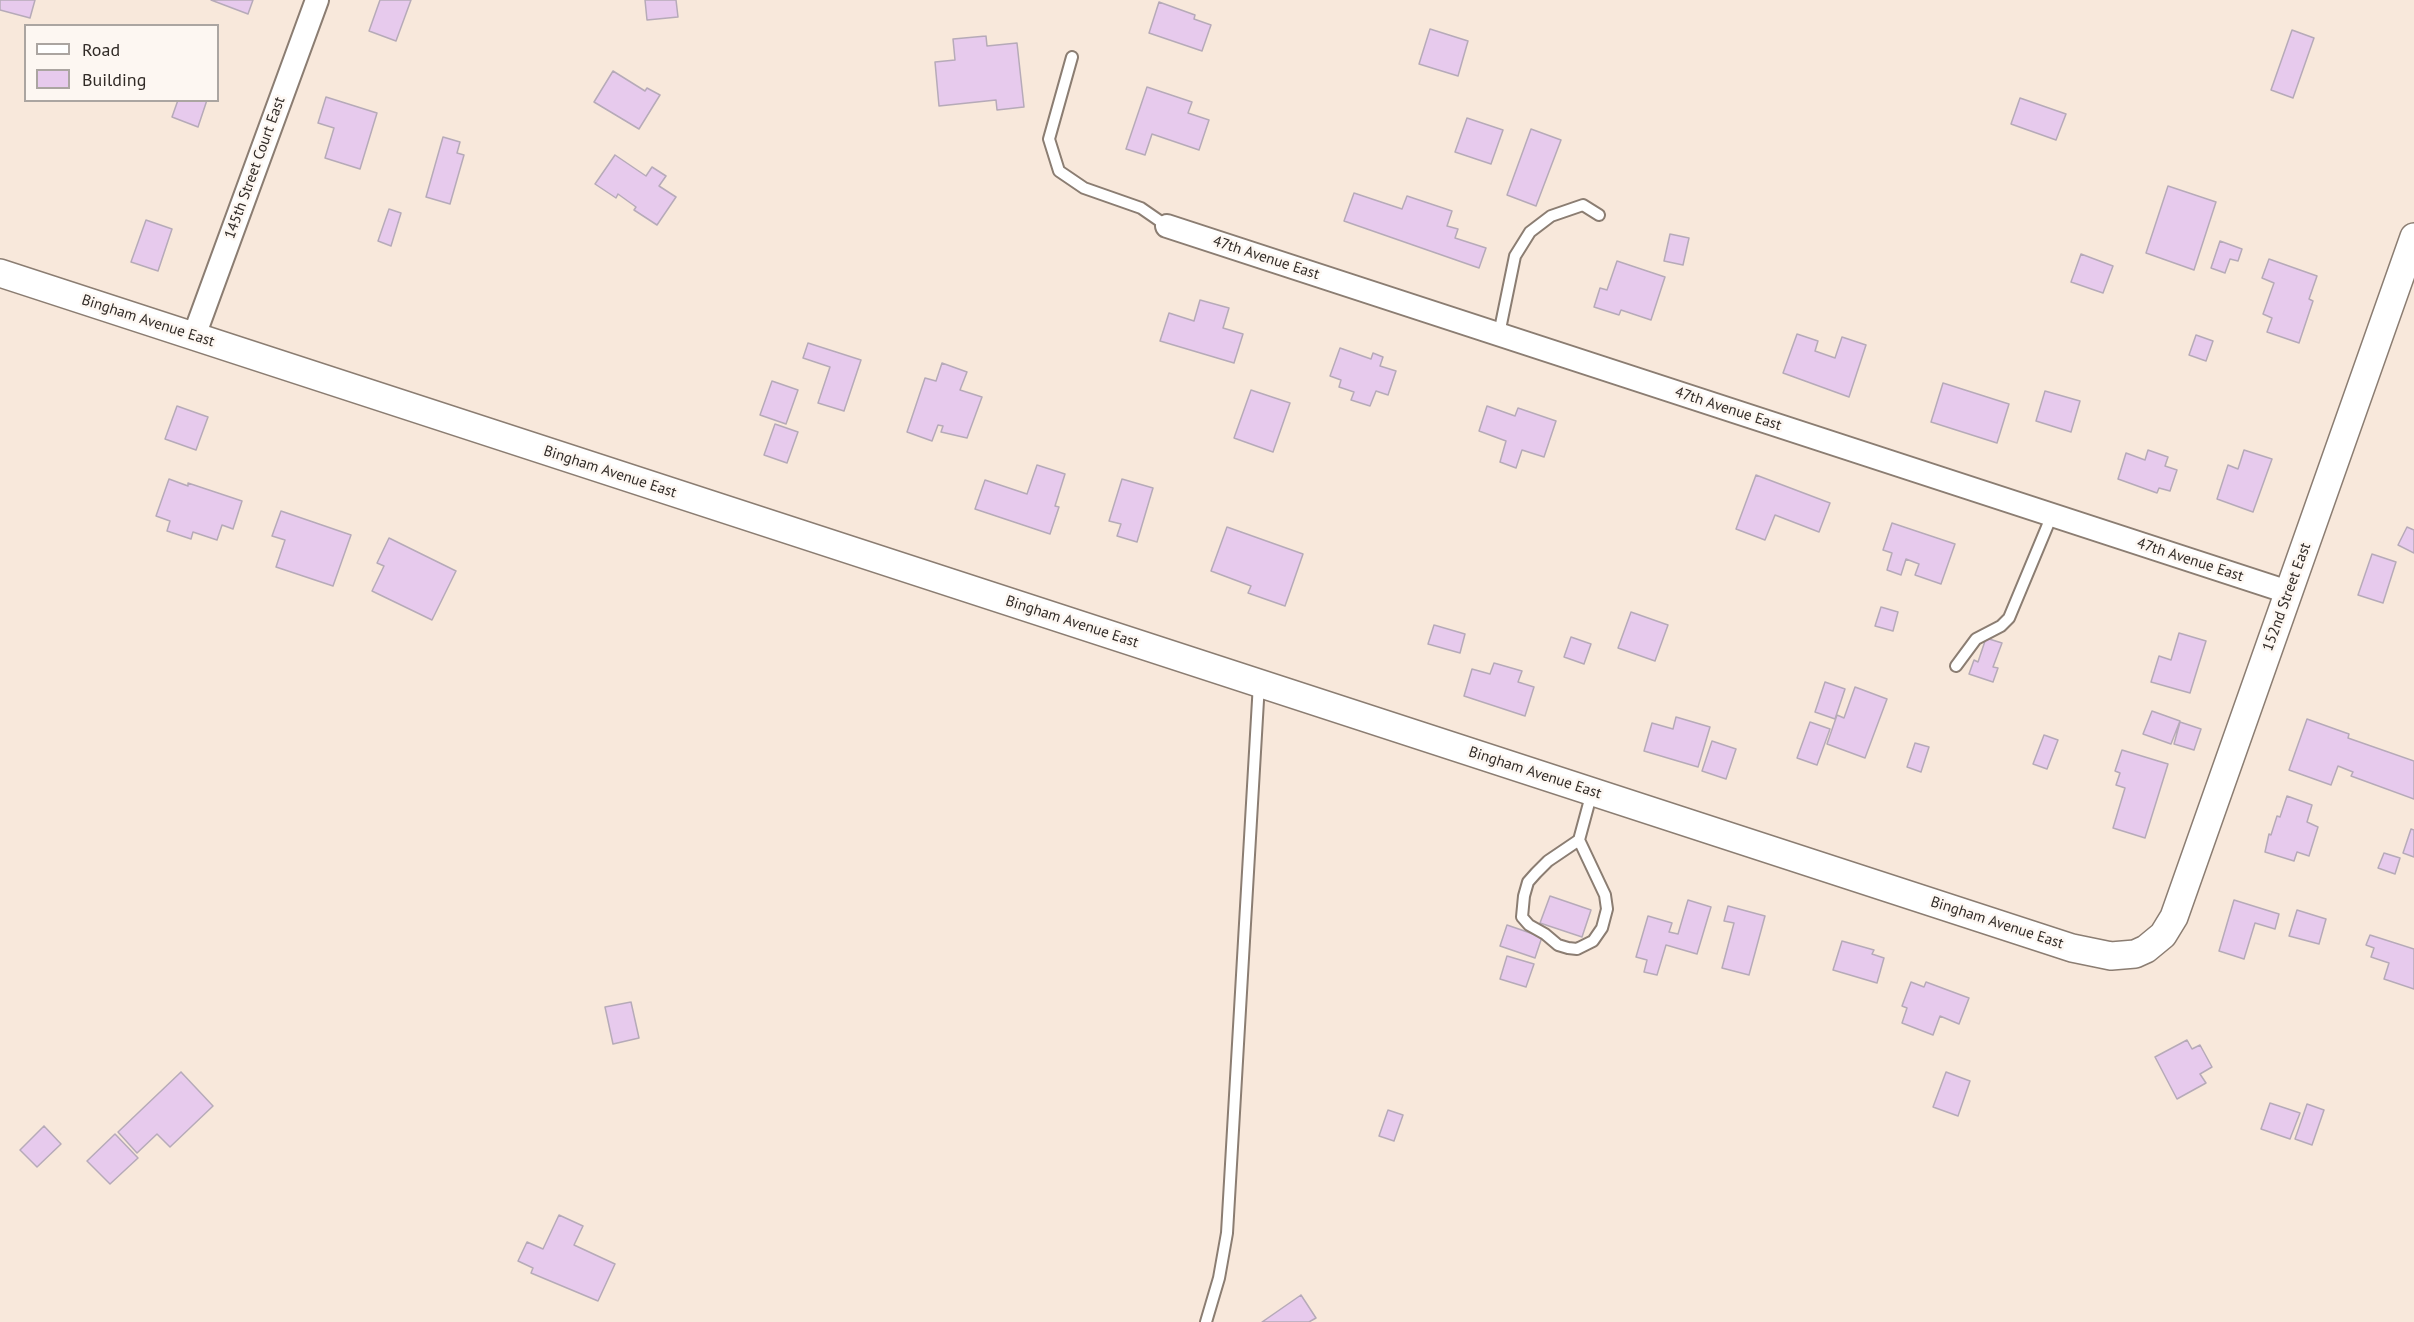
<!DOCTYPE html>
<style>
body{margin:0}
#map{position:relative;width:2414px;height:1322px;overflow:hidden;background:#f8e8db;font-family:"PT Sans",sans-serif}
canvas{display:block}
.legend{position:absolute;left:24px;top:24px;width:195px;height:78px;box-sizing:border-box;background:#fdf7f2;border:2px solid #aba5a1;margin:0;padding:8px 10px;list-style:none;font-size:18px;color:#312b27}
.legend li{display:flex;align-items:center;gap:12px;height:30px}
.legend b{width:30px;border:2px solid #aba5a1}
</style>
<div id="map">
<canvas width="2414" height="1322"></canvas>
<ul class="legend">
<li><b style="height:8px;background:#fff"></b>Road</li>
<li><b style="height:16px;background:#e7caed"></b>Building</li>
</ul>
</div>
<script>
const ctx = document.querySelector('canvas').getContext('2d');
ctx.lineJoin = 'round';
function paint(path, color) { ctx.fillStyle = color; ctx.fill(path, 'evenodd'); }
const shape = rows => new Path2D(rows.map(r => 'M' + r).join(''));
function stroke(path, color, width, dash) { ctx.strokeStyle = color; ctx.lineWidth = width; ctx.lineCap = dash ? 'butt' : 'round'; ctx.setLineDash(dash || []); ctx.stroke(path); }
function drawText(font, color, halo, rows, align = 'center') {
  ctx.font = font + ' "PT Sans",sans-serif'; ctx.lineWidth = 5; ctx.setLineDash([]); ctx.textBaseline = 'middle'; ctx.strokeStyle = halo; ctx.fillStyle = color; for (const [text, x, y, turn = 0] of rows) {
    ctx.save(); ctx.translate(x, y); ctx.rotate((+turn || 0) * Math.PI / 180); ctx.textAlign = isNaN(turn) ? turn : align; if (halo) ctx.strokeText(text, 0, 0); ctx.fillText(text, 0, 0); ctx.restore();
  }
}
const building = shape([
 [0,0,35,0,30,18,0,10,0,0],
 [211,0,253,0,248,14,211,0],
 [380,0,411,0,396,41,369,31,380,0],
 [645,0,676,0,678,17,647,20,645,0],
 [1159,2,1195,15,1194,19,1211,25,1202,51,1149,33,1159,2],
 [1430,29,1468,41,1458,76,1419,64,1430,29],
 [2292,30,2314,38,2293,98,2271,90,2292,30],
 [986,36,987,46,1017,43,1024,107,997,110,996,100,939,106,935,62,955,60,953,39,986,36],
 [613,71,645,91,647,88,660,95,639,129,594,102,613,71],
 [1147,87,1192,102,1188,113,1209,120,1199,150,1152,134,1145,155,1126,149,1147,87],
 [326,97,377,113,360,169,325,158,334,128,318,123,326,97],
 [2020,98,2066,114,2056,140,2011,124,2020,98],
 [178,100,207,100,198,127,172,117,178,100],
 [1467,118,1503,130,1491,164,1455,152,1467,118],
 [1531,129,1561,140,1536,206,1507,195,1531,129],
 [443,137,460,142,457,153,464,155,450,204,426,197,443,137],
 [615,155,646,176,652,167,666,176,659,186,676,197,657,225,634,210,636,207,618,194,616,198,595,184,615,155],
 [2168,186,2216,202,2194,270,2146,253,2168,186],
 [1354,193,1402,209,1407,196,1452,211,1447,226,1458,229,1455,238,1486,248,1479,268,1344,221,1354,193],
 [389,209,401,213,391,246,378,241,389,209],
 [146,220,172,229,158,271,131,262,146,220],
 [1670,234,1689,238,1683,265,1664,261,1670,234],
 [2220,241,2242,249,2238,261,2230,259,2225,273,2211,268,2220,241],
 [2081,254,2113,266,2103,293,2071,282,2081,254],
 [2269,259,2317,276,2309,299,2313,301,2299,343,2267,332,2272,318,2263,314,2274,283,2262,278,2269,259],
 [1617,261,1665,277,1651,320,1621,310,1619,315,1594,307,1600,288,1607,290,1617,261],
 [1200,300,1229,308,1223,328,1243,334,1234,363,1160,341,1169,313,1194,321,1200,300],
 [1797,334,1818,341,1815,351,1835,358,1842,337,1866,345,1849,397,1783,373,1797,334],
 [2196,335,2213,341,2206,361,2189,355,2196,335],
 [808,343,861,360,844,411,818,403,830,367,803,358,808,343],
 [1340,348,1371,359,1373,353,1383,357,1380,366,1396,371,1388,395,1376,391,1370,406,1351,400,1354,392,1339,387,1341,380,1330,376,1340,348],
 [942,363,967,372,960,390,982,397,967,438,941,432,943,426,938,425,932,441,907,432,925,378,936,381,942,363],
 [772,381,798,390,786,424,760,415,772,381],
 [1943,383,2009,404,1997,443,1931,422,1943,383],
 [1251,390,1290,403,1273,452,1234,438,1251,390],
 [2045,391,2080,401,2071,432,2036,421,2045,391],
 [177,406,208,417,196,450,165,439,177,406],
 [1487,406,1515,416,1518,408,1556,421,1544,457,1522,450,1516,468,1500,462,1506,441,1479,431,1487,406],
 [775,424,798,432,787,463,764,455,775,424],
 [2148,450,2168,457,2165,466,2177,470,2170,491,2159,488,2157,493,2118,479,2126,453,2145,460,2148,450],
 [2244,450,2272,459,2253,512,2217,499,2228,465,2238,469,2244,450],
 [1037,465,1065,474,1055,506,1059,507,1050,534,975,509,985,480,1027,494,1037,465],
 [1756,475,1830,503,1819,532,1775,515,1765,540,1736,529,1756,475],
 [169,479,188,486,188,483,242,501,233,529,222,525,217,540,193,532,191,539,167,531,170,521,156,516,169,479],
 [1122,479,1153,488,1137,542,1117,536,1121,524,1109,521,1122,479],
 [281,511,351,535,333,586,276,567,285,540,272,536,281,511],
 [1892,523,1955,544,1941,584,1915,575,1919,564,1906,559,1901,575,1887,570,1892,553,1883,550,1892,523],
 [1227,527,1303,554,1285,606,1248,593,1251,586,1211,571,1227,527],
 [2407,527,2414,530,2414,553,2398,545,2407,527],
 [389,538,456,571,432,620,372,591,384,566,377,563,389,538],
 [2372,554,2396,562,2383,603,2358,595,2372,554],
 [1881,607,1898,612,1893,631,1875,626,1881,607],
 [1631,612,1668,625,1655,661,1618,648,1631,612],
 [1434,625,1465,634,1460,653,1428,644,1434,625],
 [2179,633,2206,641,2190,693,2151,682,2159,656,2171,660,2179,633],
 [1571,637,1591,644,1584,664,1564,657,1571,637],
 [1986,638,2002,643,1993,667,1998,668,1993,682,1969,674,1974,660,1978,662,1986,638],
 [1494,663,1522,671,1518,682,1534,687,1525,716,1464,696,1472,669,1490,674,1494,663],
 [1825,682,1845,689,1835,719,1815,712,1825,682],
 [1855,687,1887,699,1865,758,1827,744,1837,715,1844,718,1855,687],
 [2152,711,2180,721,2171,744,2143,734,2152,711],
 [1676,717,1710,727,1698,767,1644,751,1652,723,1673,729,1676,717],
 [2307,719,2349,734,2348,738,2414,761,2414,799,2351,776,2353,772,2338,766,2331,785,2289,770,2307,719],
 [1810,722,1830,729,1817,765,1797,758,1810,722],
 [2180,722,2201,729,2194,750,2174,744,2180,722],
 [2044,735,2058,740,2047,769,2033,764,2044,735],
 [1712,741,1736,749,1726,779,1702,771,1712,741],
 [1915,743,1929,747,1921,772,1907,767,1915,743],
 [2122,750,2168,764,2145,838,2113,828,2125,788,2116,785,2120,773,2115,771,2122,750],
 [2287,796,2312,805,2307,822,2318,827,2309,856,2297,852,2294,861,2265,852,2269,834,2271,835,2277,816,2280,817,2287,796],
 [2411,829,2414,830,2414,857,2403,853,2411,829],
 [2384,853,2400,858,2395,874,2378,868,2384,853],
 [1550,896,1591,910,1582,937,1540,923,1550,896],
 [1688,900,1711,907,1697,954,1666,945,1657,975,1644,972,1647,960,1636,957,1648,916,1672,923,1669,932,1678,934,1688,900],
 [2234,900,2279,914,2275,929,2255,923,2244,959,2219,951,2234,900],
 [1728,906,1765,916,1749,975,1722,968,1734,923,1724,921,1728,906],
 [2297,910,2326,919,2319,944,2289,936,2297,910],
 [1507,925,1542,937,1535,958,1500,946,1507,925],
 [2370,935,2414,949,2414,989,2384,979,2389,963,2371,957,2374,948,2366,945,2370,935],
 [1842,941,1874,950,1872,954,1884,958,1877,983,1833,970,1842,941],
 [1507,956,1534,964,1526,987,1500,979,1507,956],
 [1911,982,1924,987,1926,982,1969,998,1959,1024,1940,1016,1933,1035,1902,1023,1907,1008,1902,1006,1911,982],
 [631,1002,639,1038,613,1044,605,1007,631,1002],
 [2187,1040,2192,1049,2200,1045,2212,1067,2200,1074,2206,1083,2177,1099,2155,1057,2187,1040],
 [181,1072,213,1106,170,1147,157,1134,137,1153,118,1132,181,1072],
 [1946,1072,1970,1081,1958,1116,1933,1107,1946,1072],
 [2270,1103,2300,1113,2290,1139,2261,1129,2270,1103],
 [2307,1104,2324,1110,2312,1145,2295,1139,2307,1104],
 [1388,1110,1403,1115,1394,1141,1379,1136,1388,1110],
 [44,1126,61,1144,37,1167,20,1150,44,1126],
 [115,1134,138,1158,110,1184,87,1161,115,1134],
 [559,1215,583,1226,574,1245,615,1264,598,1301,531,1273,533,1268,518,1261,527,1242,543,1249,559,1215],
 [1301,1295,1316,1318,1309,1322,1262,1322,1301,1295]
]);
const service = shape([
 [1072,57,1049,139,1059,171,1084,188,1141,208,1167,226],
 [1499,334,1515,256,1530,232,1551,216,1583,205,1599,215],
 [1956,666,1976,639,2001,626,2009,618,2052,515],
 [1579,840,1605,895,1607,909,1602,928,1593,941,1577,949,1568,948,1558,945,1545,934,1529,925,1522,917,1524,896,1528,882,1536,873,1548,861,1579,840,1592,792],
 [1206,1322,1219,1278,1227,1233,1259,683]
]);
const minor = shape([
 [1167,226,2288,592],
 [194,336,317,0]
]);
const tertiary = shape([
 [0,273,2072,948,2111,956,2135,954,2146,949,2163,935,2174,917,2414,237]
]);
const streetNames = [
 ["145th Street Court East",255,168,-70],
 ["47th Avenue East",1266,258,18],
 ["Bingham Avenue East",148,321,18],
 ["47th Avenue East",1728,409,18],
 ["Bingham Avenue East",610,472,18],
 ["47th Avenue East",2190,560,18],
 ["152nd Street East",2287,597,-70],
 ["Bingham Avenue East",1072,622,18],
 ["Bingham Avenue East",1535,773,18],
 ["Bingham Avenue East",1997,923,18]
];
paint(building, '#e7caed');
stroke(building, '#b6aab8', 1.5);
stroke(service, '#8b7d72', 14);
stroke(minor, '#8b7d72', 26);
stroke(tertiary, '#8b7d72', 30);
stroke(service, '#fff', 10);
stroke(minor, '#fff', 22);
stroke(tertiary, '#fff', 27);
drawText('15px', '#312b27', '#fdf7f2', streetNames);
</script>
